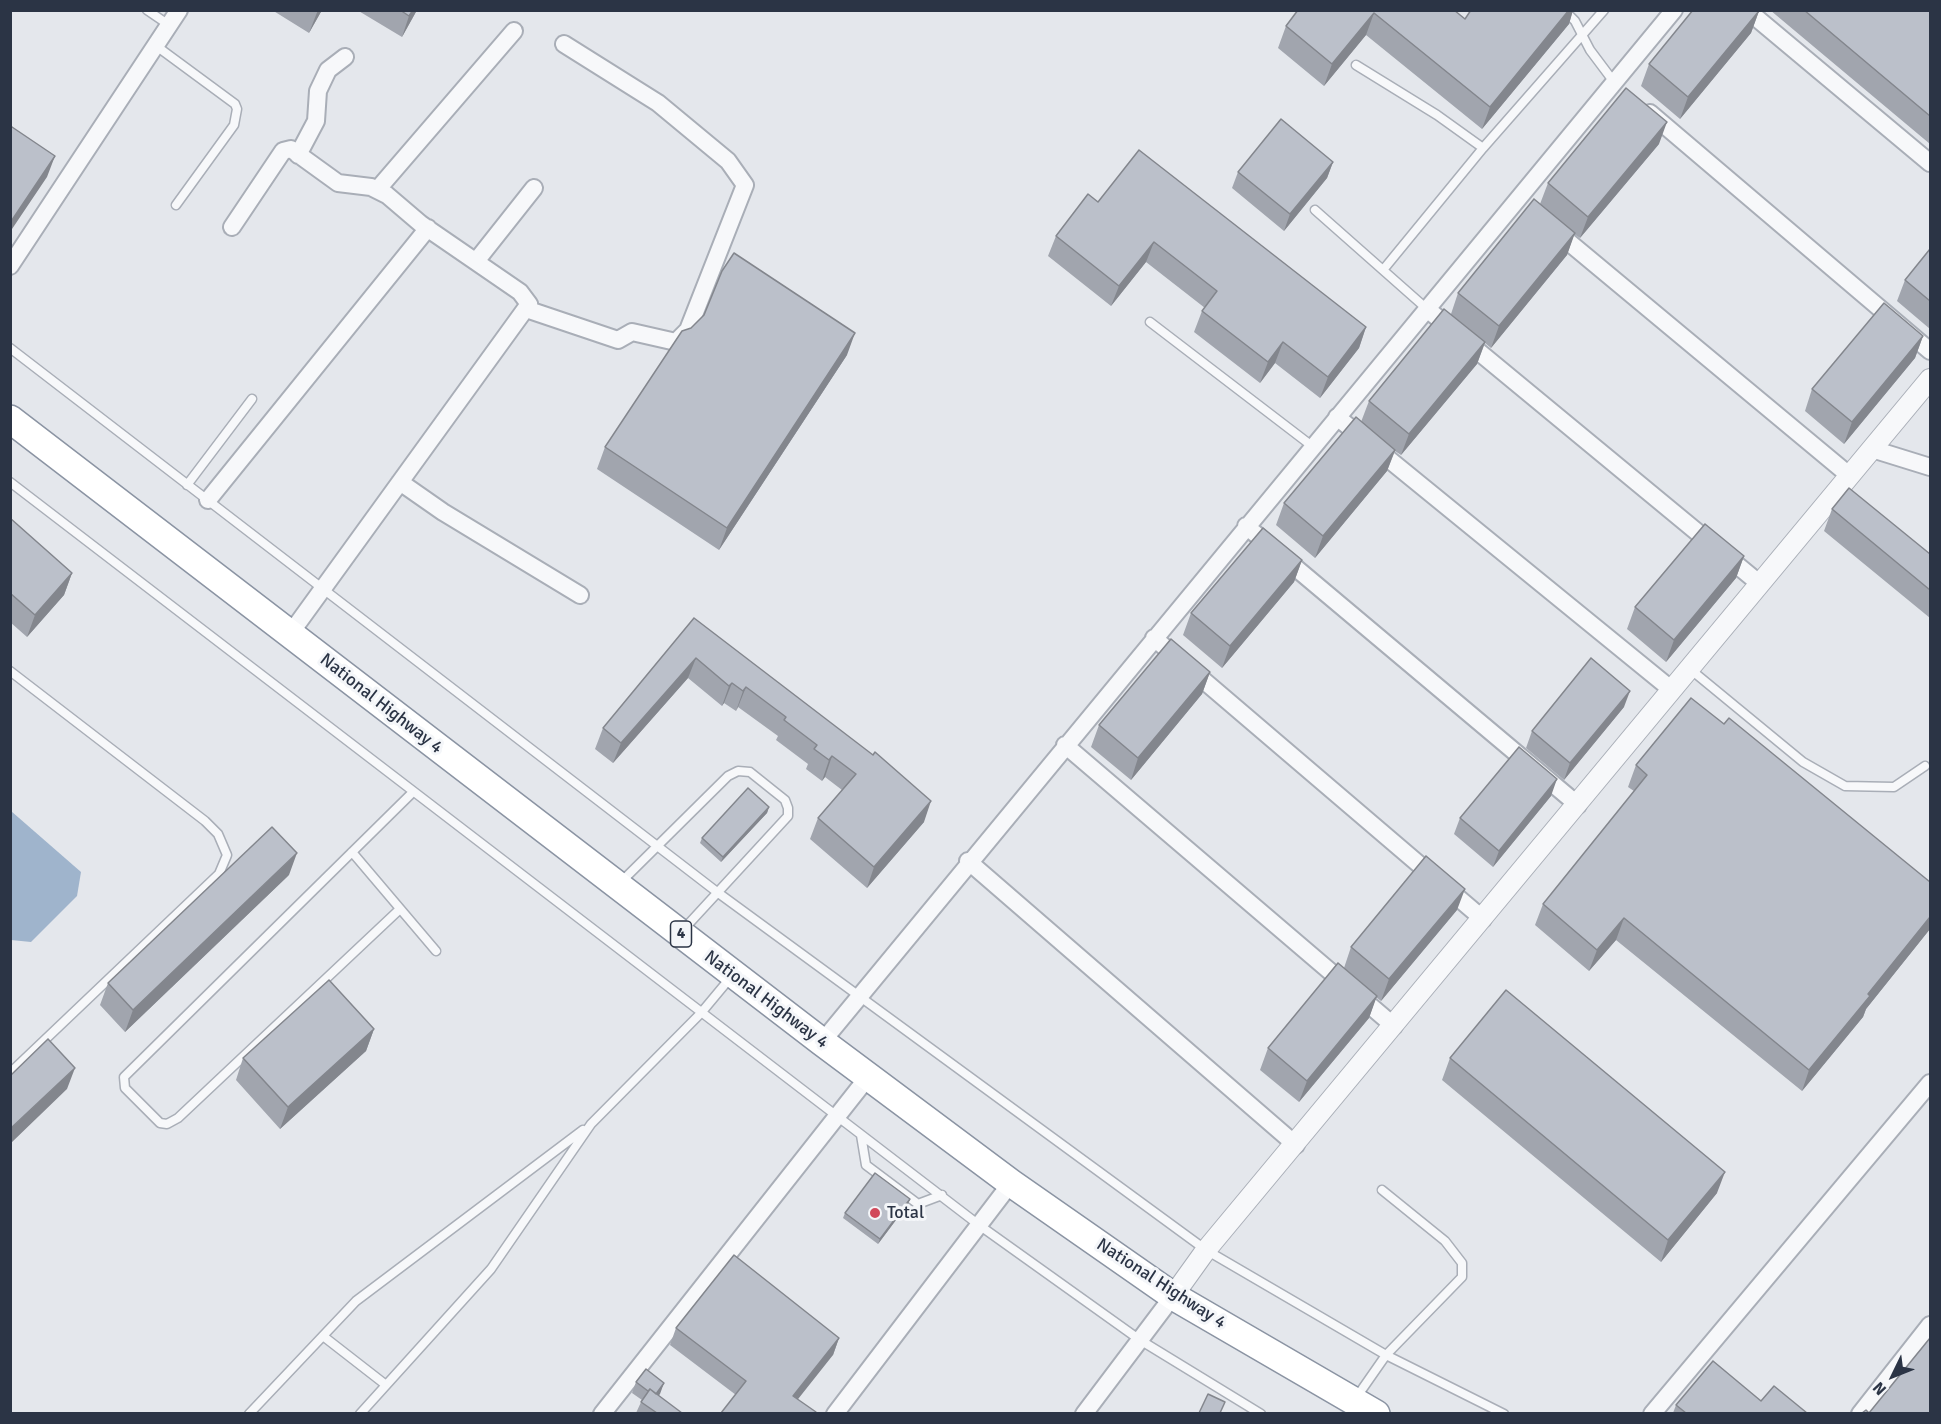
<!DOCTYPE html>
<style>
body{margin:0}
#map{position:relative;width:1941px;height:1424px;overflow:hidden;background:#e4e7ec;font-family:Signika,sans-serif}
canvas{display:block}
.frame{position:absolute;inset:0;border:12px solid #2b3445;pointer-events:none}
.north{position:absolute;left:1863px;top:1346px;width:60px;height:60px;-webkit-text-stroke:4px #f4f6f9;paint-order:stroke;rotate:227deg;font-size:16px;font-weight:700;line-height:24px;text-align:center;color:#2b3445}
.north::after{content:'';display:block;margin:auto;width:21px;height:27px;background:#2b3445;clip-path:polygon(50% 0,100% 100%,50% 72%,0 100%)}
</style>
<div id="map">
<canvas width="1941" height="1424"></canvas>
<div class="frame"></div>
<div class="north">N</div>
</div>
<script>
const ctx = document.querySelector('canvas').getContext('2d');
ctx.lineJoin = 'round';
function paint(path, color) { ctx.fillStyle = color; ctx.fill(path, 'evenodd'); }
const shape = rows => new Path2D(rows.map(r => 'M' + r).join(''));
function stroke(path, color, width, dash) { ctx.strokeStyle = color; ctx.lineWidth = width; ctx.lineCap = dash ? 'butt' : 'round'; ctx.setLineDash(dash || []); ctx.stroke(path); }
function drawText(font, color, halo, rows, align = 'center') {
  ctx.font = font + ' Signika,sans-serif'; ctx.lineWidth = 6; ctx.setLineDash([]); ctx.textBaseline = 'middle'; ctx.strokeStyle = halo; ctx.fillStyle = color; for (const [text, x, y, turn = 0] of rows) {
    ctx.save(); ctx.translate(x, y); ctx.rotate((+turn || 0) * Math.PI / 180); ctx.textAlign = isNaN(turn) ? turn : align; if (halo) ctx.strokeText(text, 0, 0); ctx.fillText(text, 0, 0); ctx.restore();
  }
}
const water = shape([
 [11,811,81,872,77,896,31,942,11,940]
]);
const service = shape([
 [147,10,169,25],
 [1564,10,1575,21,1590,50,1614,82],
 [155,45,235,104,237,109,234,125,176,205],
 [1356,65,1437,115,1483,148],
 [1315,210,1427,309],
 [1383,270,1483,148,1604,10],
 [1150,322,1312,446],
 [10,348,717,892,1206,1250,1386,1355,1504,1414],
 [10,482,979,1225,1140,1340,1261,1414],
 [187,485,252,399],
 [1690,669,1803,762,1845,786,1894,787,1925,766],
 [10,671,205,821,218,834,227,855,219,874,10,1073],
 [352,852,436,951],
 [620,883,728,776,738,771,750,772,785,800,788,808,788,816,683,930],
 [400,909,178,1118,167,1124,160,1123,125,1088,124,1077,413,792],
 [861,1135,866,1165,918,1204,942,1195],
 [323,1336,386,1385],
 [1356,1398,1386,1355,1462,1277,1462,1263,1445,1241,1382,1190],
 [249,1414,356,1301,583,1130],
 [360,1414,491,1269,591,1124,701,1013,731,977]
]);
const minor = shape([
 [1747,10,1930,163],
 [1650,113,1930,351],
 [298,155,316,121,318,91,328,70,345,57],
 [377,190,514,31],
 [232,227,283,151,291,149,338,183,371,187,387,195,421,224,520,292,529,304,290,634],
 [1553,229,1850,476],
 [477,260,534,188],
 [10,266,179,10],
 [526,309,618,340,632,332,676,342,688,330,745,185,728,161,658,103,564,44],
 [1427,309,1760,584],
 [1337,417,1672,690],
 [1872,449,1930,467],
 [400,482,443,512,580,595],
 [208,500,428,228],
 [1246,526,1578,805],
 [1154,638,1483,919],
 [1065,745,1394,1026],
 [968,861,1296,1145],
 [822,1042,1674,10],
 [602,1414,868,1077],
 [835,1414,1011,1183],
 [1084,1414,1173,1296],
 [1652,1414,1930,1083],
 [1860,1414,1930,1325]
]);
const tertiary = shape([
 [1173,1296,1206,1250,1930,379]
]);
const trunk = shape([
 [10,419,822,1042,1011,1183,1173,1296,1376,1414]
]);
const wall = shape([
 [272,10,322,10,309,33],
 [357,10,417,10,402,37],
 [1298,10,1454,10,1465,19,1471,10,1573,10,1569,24,1482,129,1366,35,1324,86,1278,48,1286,26],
 [1770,10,1930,10,1930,144],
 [1759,11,1751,33,1680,119,1641,86,1649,64],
 [1659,144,1580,238,1574,234,1567,255,1491,348,1485,343,1477,364,1401,455,1395,451,1387,471,1315,558,1276,525,1284,503,1361,422,1369,401,1451,314,1458,293,1540,204,1548,183],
 [1333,162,1327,178,1284,231,1232,188,1238,172],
 [1098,202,1366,327,1359,348,1320,398,1275,363,1260,383,1194,332,1202,311,1205,308,1146,262,1111,306,1048,256,1056,236],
 [1930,249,1930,329,1897,301,1905,280],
 [1923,336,1915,358,1844,444,1805,411,1812,389],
 [847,355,719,550,597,469,605,447],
 [1832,509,1930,554,1930,618,1824,531],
 [10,518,72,573,64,595,27,637,10,622],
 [1744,556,1736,578,1666,662,1627,629,1635,607],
 [1302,560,1294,582,1222,668,1183,635,1191,613],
 [694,618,924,822,867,888,810,839,818,818,842,790,825,777,822,781,806,769,808,764,776,740,778,736,738,707,736,711,724,703,722,706,688,678,613,763,595,749,603,728],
 [1210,672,1202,694,1131,780,1091,747,1099,725],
 [1624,707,1564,780,1526,748,1532,731],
 [1724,724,1930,882,1930,929,1866,1009,1863,1017,1802,1091,1616,940,1589,971,1535,925,1543,904,1634,791,1628,787,1636,765],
 [1551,796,1493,867,1454,834,1460,818],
 [769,807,767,813,721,862,700,843,702,838],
 [289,875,125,1032,100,1005,108,983],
 [1457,910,1381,1001,1376,997,1369,1018,1299,1102,1260,1070,1268,1048,1344,968,1351,947],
 [374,1029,366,1051,280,1129,236,1080,243,1058],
 [1450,1058,1717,1193,1661,1262,1442,1080],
 [910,1199,908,1204,878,1244,843,1218,845,1213],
 [676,1328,839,1338,833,1355,736,1395,670,1345],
 [636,1382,664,1383,658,1396,682,1413,636,1413,642,1400,632,1393],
 [1761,1401,1807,1413,1673,1413,1676,1405]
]);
const shadedWall = shape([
 [318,10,322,10,309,33],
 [413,10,417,10,402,37,409,16],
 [1569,10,1573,10,1569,24,1482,129,1490,107],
 [1759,11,1751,33,1680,119,1688,97],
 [1374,13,1366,35,1324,86,1332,64],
 [1667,122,1659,144,1580,238,1588,217],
 [55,156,47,177,10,232,10,223],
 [1333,162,1327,178,1284,231,1290,214],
 [1575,233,1567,255,1491,348,1499,326],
 [1154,242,1146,262,1111,306,1119,286],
 [1366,327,1359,348,1320,398,1328,377],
 [855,333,847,355,719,550,727,528],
 [1923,336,1915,358,1844,444,1852,422],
 [1283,342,1275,363,1260,383,1268,362],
 [1485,342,1477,364,1401,455,1409,434],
 [1395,450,1387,471,1315,558,1323,536],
 [1744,556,1736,578,1666,662,1674,640],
 [1302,560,1294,582,1222,668,1230,646],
 [72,573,64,595,27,637,35,615],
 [696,658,688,678,613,763,621,743],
 [1210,672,1202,694,1131,780,1138,758],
 [732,683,724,703,722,706,729,686],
 [746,687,738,707,736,711,743,691],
 [1630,691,1624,707,1564,780,1570,763],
 [832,756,825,777,822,781,829,760],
 [1557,779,1551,796,1493,867,1499,851],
 [931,801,924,822,867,888,874,867],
 [769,807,767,813,721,862,723,857],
 [297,853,289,875,125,1032,133,1010],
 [1465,889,1457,910,1381,1001,1389,979],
 [1930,917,1930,929,1866,1009,1863,1017,1802,1091,1809,1070,1868,994],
 [1624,918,1616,940,1589,971,1597,950],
 [1377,996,1369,1018,1299,1102,1307,1081],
 [374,1029,366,1051,280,1129,288,1107],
 [75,1068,67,1089,10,1144,10,1129],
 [1725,1172,1717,1193,1661,1262,1668,1240],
 [910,1199,908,1204,878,1244,880,1239],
 [839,1338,833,1355,787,1413,793,1396],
 [664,1383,660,1394,650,1407,654,1396]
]);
const building = shape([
 [400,10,413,10,409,16,400,10],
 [1298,10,1454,10,1465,19,1471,10,1569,10,1490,107,1374,13,1332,64,1286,26,1298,10],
 [1693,10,1758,10,1759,11,1688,97,1649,64,1693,10],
 [1804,10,1930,10,1930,116,1804,10],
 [1626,88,1667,122,1588,217,1548,183,1626,88],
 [1281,119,1333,162,1290,214,1238,172,1281,119],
 [12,127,55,156,10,223,10,129,12,127],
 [1139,150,1366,327,1328,377,1283,342,1268,362,1202,311,1217,291,1154,242,1119,286,1056,236,1088,194,1098,202,1139,150],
 [1534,199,1575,233,1499,326,1458,293,1534,199],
 [1930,249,1930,301,1905,280,1930,249],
 [734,253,855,333,727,528,605,447,682,331,691,328,704,315,722,271,734,253],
 [1884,303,1923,336,1852,422,1812,389,1884,303],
 [1444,309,1485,342,1409,434,1369,401,1444,309],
 [1356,417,1395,450,1323,536,1284,503,1356,417],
 [1849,488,1930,554,1930,590,1832,509,1849,488],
 [10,518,72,573,35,615,10,593,10,518],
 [1705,524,1744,556,1674,640,1635,607,1705,524],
 [1263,528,1302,560,1230,646,1191,613,1263,528],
 [694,618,873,755,875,752,931,801,874,867,818,818,856,774,832,756,829,760,814,749,817,745,784,720,786,717,746,687,743,691,732,683,729,686,696,658,621,743,603,728,694,618],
 [1171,639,1210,672,1138,758,1099,725,1171,639],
 [1591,658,1630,691,1570,763,1532,731,1591,658],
 [1691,698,1724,724,1729,718,1930,882,1930,917,1868,994,1870,996,1809,1070,1624,918,1597,950,1543,904,1647,775,1636,765,1691,698],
 [1519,747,1557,779,1499,851,1460,818,1519,747],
 [748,788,769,807,723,857,702,838,748,788],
 [272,827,297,853,133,1010,108,983,272,827],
 [1426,856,1465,889,1389,979,1351,947,1426,856],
 [1338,963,1377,996,1307,1081,1268,1048,1338,963],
 [329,980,374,1029,288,1107,243,1058,329,980],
 [1506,990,1725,1172,1668,1240,1450,1058,1506,990],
 [48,1039,75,1068,10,1129,10,1076,48,1039],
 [875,1173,910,1199,880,1239,845,1213,875,1173],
 [734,1255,839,1338,793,1396,816,1412,814,1413,721,1413,746,1381,676,1328,734,1255],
 [1930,1338,1930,1413,1862,1413,1866,1410,1869,1413,1930,1338],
 [1713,1361,1761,1401,1774,1386,1807,1413,1686,1413,1676,1405,1713,1361],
 [646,1369,664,1383,656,1394,650,1389,648,1391,636,1382,646,1369],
 [650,1389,682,1413,657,1413,641,1402,650,1389],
 [1208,1394,1225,1402,1220,1413,1199,1413,1208,1394]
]);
const markers = [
 [875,1213,6,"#d1495b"]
];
const shields = [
 [681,934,21]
];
const shieldNames = [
 ["4",681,934]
];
const streetNames = [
 ["National Highway 4",381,704,38],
 ["National Highway 4",766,1000,37],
 ["National Highway 4",1161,1284,33]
];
const poiNames = [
 ["Total",887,1213]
];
paint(water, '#9fb4cc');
stroke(service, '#a9aeb7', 11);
stroke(minor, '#a9aeb7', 20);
stroke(tertiary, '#a9aeb7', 22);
stroke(trunk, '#8b94a3', 30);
stroke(service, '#f7f8fa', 8);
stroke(minor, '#f7f8fa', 16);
stroke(tertiary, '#f7f8fa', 20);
stroke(trunk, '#fff', 27);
paint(wall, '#a1a5ae');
paint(shadedWall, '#83868d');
paint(building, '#bbc0ca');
stroke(building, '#83868d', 1.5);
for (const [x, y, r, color] of markers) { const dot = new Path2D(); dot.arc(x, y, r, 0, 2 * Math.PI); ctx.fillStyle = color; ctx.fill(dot); stroke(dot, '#f4f6f9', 2); }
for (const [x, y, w] of shields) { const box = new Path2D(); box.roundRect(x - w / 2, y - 13, w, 26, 4.5); ctx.fillStyle = '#f4f6f9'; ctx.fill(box); stroke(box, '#2b3445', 1.5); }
drawText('bold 16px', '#2b3445', null, shieldNames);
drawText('18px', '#2b3445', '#f4f6f9', streetNames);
drawText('18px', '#2b3445', '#f4f6f9', poiNames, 'left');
</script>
